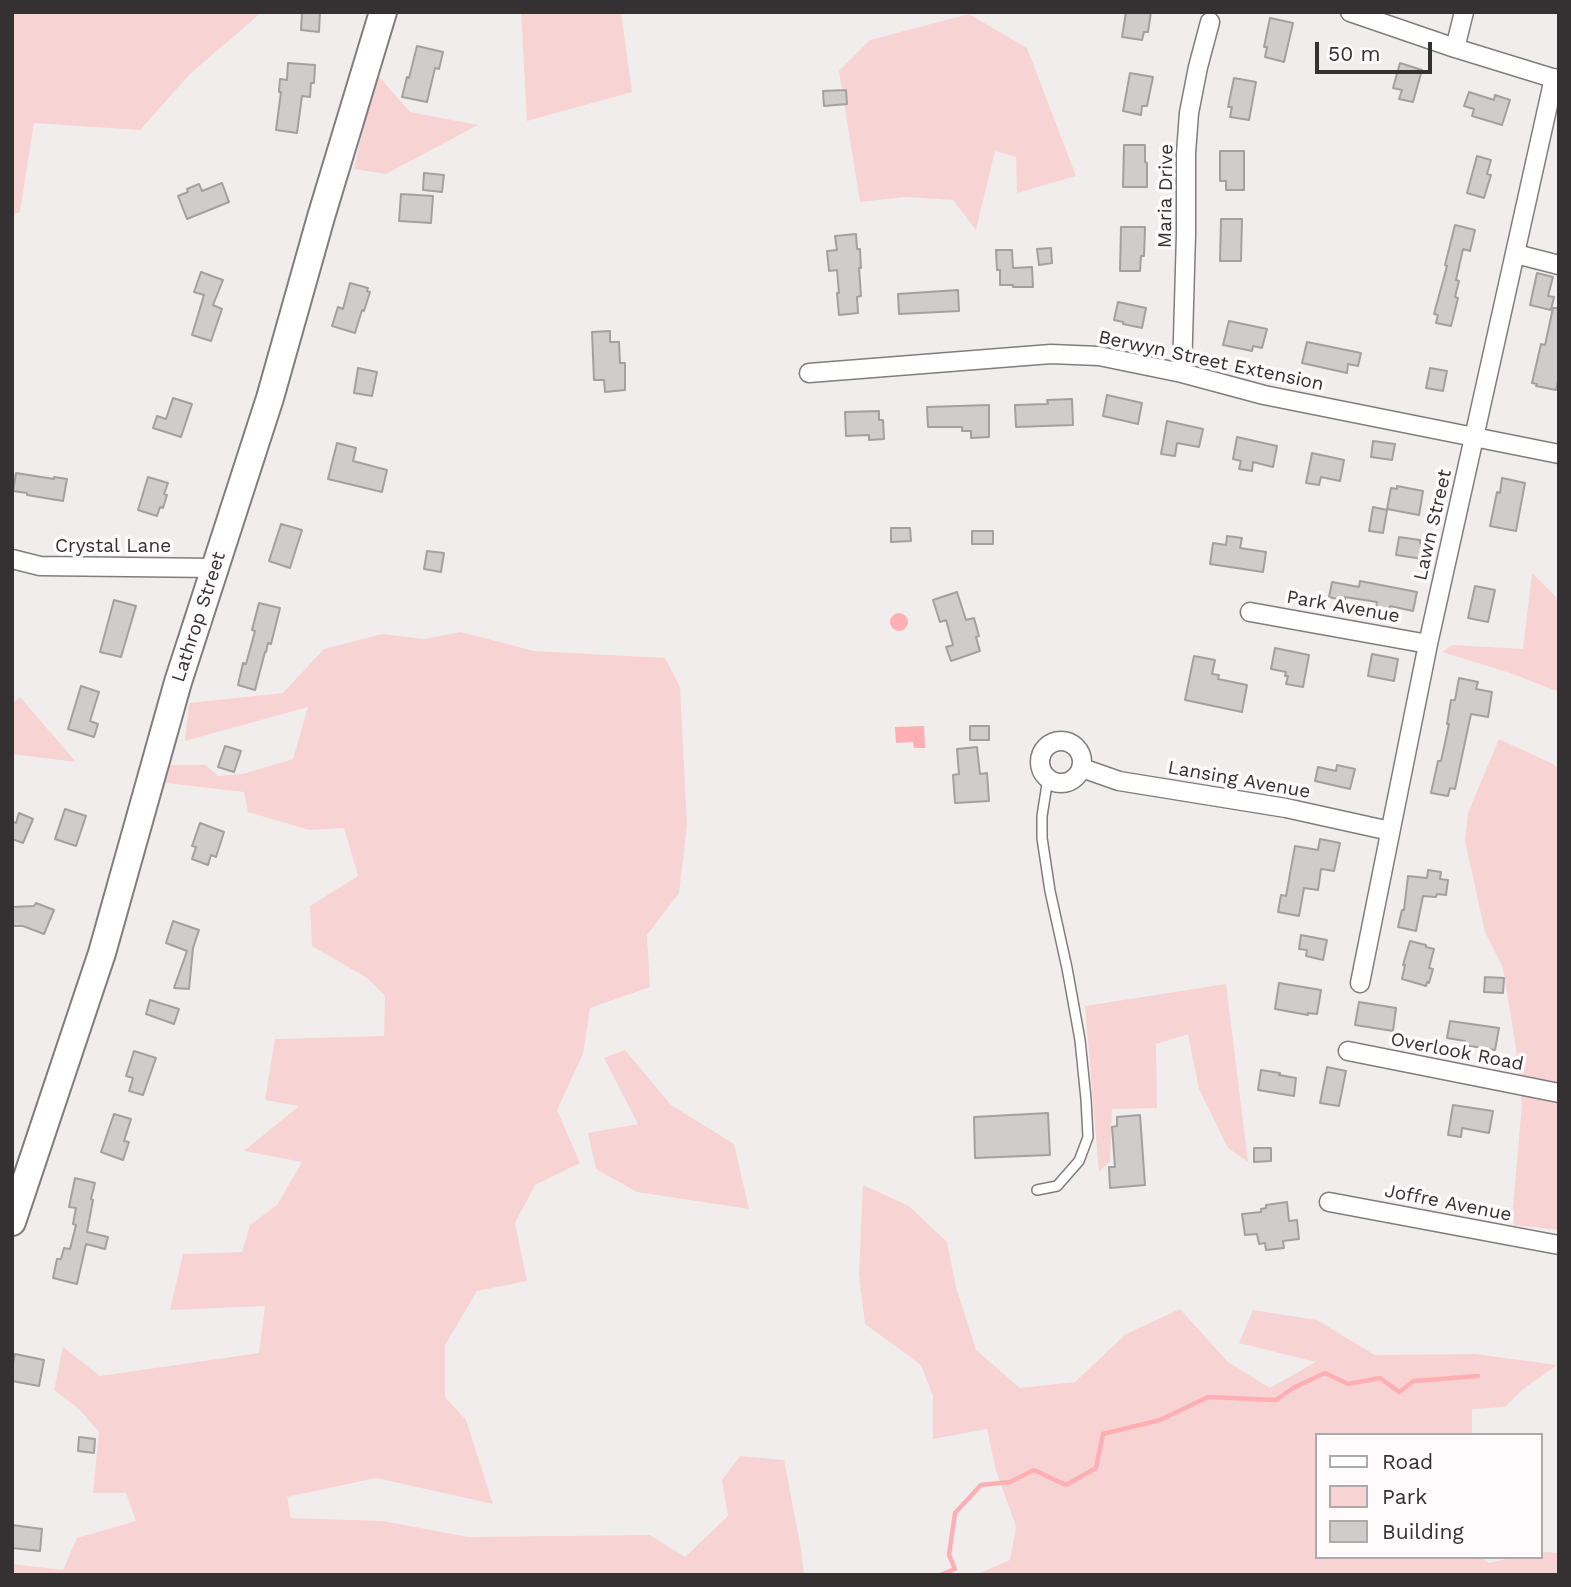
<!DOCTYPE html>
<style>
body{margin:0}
#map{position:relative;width:1571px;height:1587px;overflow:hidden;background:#f2eded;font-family:"Work Sans",sans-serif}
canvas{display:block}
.frame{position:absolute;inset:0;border:14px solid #333131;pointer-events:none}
.legend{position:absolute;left:1315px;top:1433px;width:228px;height:126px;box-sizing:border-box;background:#fffafb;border:2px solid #adaaaa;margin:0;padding:9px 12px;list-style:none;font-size:21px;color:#333131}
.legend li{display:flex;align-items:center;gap:14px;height:35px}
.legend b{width:35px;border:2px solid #adaaaa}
.scale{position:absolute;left:1315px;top:42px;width:117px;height:32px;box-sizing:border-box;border:4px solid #333131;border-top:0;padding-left:9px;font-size:21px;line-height:24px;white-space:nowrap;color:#333131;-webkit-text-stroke:5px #fffafb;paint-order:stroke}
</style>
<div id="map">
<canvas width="1571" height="1587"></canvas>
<div class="frame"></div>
<ul class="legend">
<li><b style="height:9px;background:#fff"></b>Road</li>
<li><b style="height:19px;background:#f8d3d4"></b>Park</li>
<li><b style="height:19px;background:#d1cccc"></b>Building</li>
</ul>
<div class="scale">50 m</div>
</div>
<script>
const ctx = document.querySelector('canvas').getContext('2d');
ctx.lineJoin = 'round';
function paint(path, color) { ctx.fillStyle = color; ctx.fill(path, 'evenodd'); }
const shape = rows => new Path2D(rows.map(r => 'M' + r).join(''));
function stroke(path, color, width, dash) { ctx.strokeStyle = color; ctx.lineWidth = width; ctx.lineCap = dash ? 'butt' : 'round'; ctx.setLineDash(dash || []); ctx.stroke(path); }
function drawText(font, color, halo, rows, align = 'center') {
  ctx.font = font + ' "Work Sans",sans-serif'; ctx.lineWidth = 7; ctx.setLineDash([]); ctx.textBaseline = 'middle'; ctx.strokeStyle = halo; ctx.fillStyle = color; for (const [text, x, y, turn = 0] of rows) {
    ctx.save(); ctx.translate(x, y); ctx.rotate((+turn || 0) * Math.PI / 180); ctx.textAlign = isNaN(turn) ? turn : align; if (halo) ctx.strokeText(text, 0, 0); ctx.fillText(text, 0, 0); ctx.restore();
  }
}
const green = shape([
 [12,12,262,12,190,74,140,130,34,123,20,212,12,215],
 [521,12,621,12,632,92,527,121],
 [969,14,1027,48,1076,176,1017,193,1016,157,995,151,976,230,953,200,905,197,860,202,839,71,870,40],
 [375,72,410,112,478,125,386,174,354,169],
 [1532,573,1559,600,1559,692,1510,673,1442,652,1452,645,1523,649],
 [461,632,534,651,665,658,680,687,687,825,679,893,647,935,650,987,590,1008,583,1054,557,1110,580,1163,535,1185,515,1223,527,1281,477,1291,445,1345,445,1397,466,1420,493,1504,376,1478,287,1497,291,1518,382,1521,469,1537,650,1535,685,1557,728,1516,722,1480,740,1456,784,1460,801,1549,804,1575,12,1575,12,1564,63,1570,77,1538,136,1521,126,1493,93,1493,99,1432,79,1409,54,1390,63,1347,100,1376,259,1353,265,1306,170,1310,183,1254,242,1252,250,1225,277,1205,302,1162,244,1151,299,1106,265,1100,275,1039,384,1036,385,996,367,978,312,946,310,906,358,876,344,828,309,830,248,812,244,792,166,783,170,765,206,765,218,776,243,774,293,759,308,707,185,741,189,703,283,693,324,649,382,634,424,639],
 [20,697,76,762,12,754,12,703],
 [1499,739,1553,764,1559,769,1559,1230,1514,1225,1513,1207,1522,1105,1516,1048,1503,968,1485,932,1465,841,1468,813],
 [1226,984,1248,1162,1228,1148,1199,1089,1188,1034,1156,1044,1157,1108,1112,1109,1110,1161,1099,1172,1085,1006],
 [625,1050,671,1105,734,1144,749,1209,637,1192,596,1169,588,1133,638,1124,604,1058],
 [863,1185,909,1206,947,1242,956,1287,976,1350,1020,1388,1075,1382,1126,1334,1180,1309,1228,1362,1270,1388,1316,1362,1239,1343,1253,1310,1317,1320,1375,1355,1475,1354,1557,1365,1522,1390,1505,1407,1472,1409,1472,1435,1317,1435,1317,1557,1480,1557,1489,1563,1515,1557,1541,1557,1541,1552,1559,1553,1559,1575,975,1575,1010,1560,1016,1526,996,1471,987,1429,933,1439,933,1396,921,1365,865,1324,859,1274]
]);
const water = shape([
 '890 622a9 9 0 1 1 18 0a9 9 0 1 1-18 0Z',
 [924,726,925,748,914,748,913,742,896,743,895,727]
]);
const stream = shape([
 [940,1575,955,1569,949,1555,955,1513,981,1485,1010,1482,1034,1470,1066,1485,1096,1468,1103,1434,1160,1420,1208,1397,1276,1400,1293,1388,1325,1373,1348,1384,1380,1378,1399,1392,1414,1381,1478,1376]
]);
const building = shape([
 [302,12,320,12,319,32,301,30,302,12],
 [1126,12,1151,12,1148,32,1144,32,1142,40,1122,37,1126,12],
 [1270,18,1293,23,1284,62,1265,57,1267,47,1264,47,1270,18],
 [417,46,443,52,439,69,435,68,427,102,402,97,407,77,409,78,417,46],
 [288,63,315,65,314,83,311,83,310,97,302,96,297,133,276,130,281,92,279,92,280,79,287,80,288,63],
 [1400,63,1422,70,1413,102,1399,99,1402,90,1393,88,1400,63],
 [1130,73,1153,77,1147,106,1142,106,1141,115,1123,111,1130,73],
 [1234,78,1256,82,1249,120,1230,117,1232,107,1228,107,1234,78],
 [846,90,847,104,824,106,823,91,846,90],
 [1469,92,1494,100,1495,95,1510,100,1502,125,1472,116,1474,109,1464,106,1469,92],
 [1124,145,1145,145,1145,162,1147,163,1147,187,1123,187,1124,145],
 [1220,151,1244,151,1244,190,1226,190,1226,181,1220,181,1220,151],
 [1477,156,1491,160,1487,174,1491,175,1484,198,1467,193,1477,156],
 [424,173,444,175,442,192,423,190,424,173],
 [222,183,229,202,187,219,178,196,188,192,187,189,199,184,202,191,222,183],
 [401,194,433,196,431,223,399,221,401,194],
 [1221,219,1242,219,1241,261,1220,261,1221,219],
 [1455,225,1475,230,1470,251,1463,249,1456,280,1459,281,1455,297,1458,298,1451,326,1436,323,1438,315,1434,314,1447,266,1445,265,1455,225],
 [1121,227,1145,227,1144,256,1141,256,1140,271,1120,271,1121,227],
 [856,234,857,249,860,249,861,268,859,268,861,296,857,297,858,313,839,315,837,293,839,293,837,270,829,271,827,251,837,250,835,236,856,234],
 [1051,248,1052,263,1039,265,1037,249,1051,248],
 [996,250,1012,250,1013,268,1032,267,1033,287,1013,287,1013,285,1000,285,1000,270,997,270,996,250],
 [201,272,223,280,213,305,222,309,211,341,192,335,204,295,194,292,201,272],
 [1537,273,1553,277,1548,296,1554,297,1551,310,1530,305,1537,273],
 [350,283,368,288,367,291,370,292,364,311,362,310,355,333,332,326,338,307,343,309,350,283],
 [958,290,959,311,899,314,898,294,958,290],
 [1118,302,1146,308,1142,328,1123,324,1123,322,1114,320,1118,302],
 [1553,308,1559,308,1559,377,1556,390,1536,386,1537,384,1532,383,1541,344,1545,345,1553,308],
 [1229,321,1267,329,1262,348,1253,346,1252,351,1223,345,1229,321],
 [610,331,610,342,619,342,620,363,625,363,625,390,605,392,604,380,594,380,592,332,610,331],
 [1307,342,1361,353,1358,366,1348,364,1347,373,1302,363,1307,342],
 [358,368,377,372,372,396,354,393,358,368],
 [1430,368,1447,371,1443,391,1426,388,1430,368],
 [1107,395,1142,403,1138,424,1103,416,1107,395],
 [173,398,192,404,181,437,153,428,157,416,166,419,173,398],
 [1072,399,1073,425,1016,427,1015,405,1048,404,1047,400,1072,399],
 [989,405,989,437,971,438,971,431,962,431,962,427,928,427,927,407,989,405],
 [879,411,879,420,883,420,884,439,869,440,869,435,846,436,845,412,879,411],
 [1167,421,1203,429,1199,447,1177,443,1175,456,1161,454,1167,421],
 [1237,437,1277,446,1273,467,1253,462,1252,471,1239,469,1241,461,1233,459,1237,437],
 [1373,441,1395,444,1392,460,1371,457,1373,441],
 [337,443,356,448,353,461,387,470,382,492,328,479,337,443],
 [1312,453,1344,460,1340,481,1321,477,1319,485,1306,483,1312,453],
 [16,473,54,479,54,477,67,479,63,501,27,495,27,493,13,491,16,473],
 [148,477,168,483,164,494,167,495,163,508,160,507,157,516,138,510,148,477],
 [1502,478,1525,483,1516,531,1490,526,1497,492,1500,493,1502,478],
 [1397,486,1423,491,1419,515,1387,509,1391,488,1397,489,1397,486],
 [1373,507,1387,510,1383,533,1369,531,1373,507],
 [281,524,302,530,290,568,269,561,281,524],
 [891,528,910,528,911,541,891,542,891,528],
 [972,531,993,531,993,544,972,544,972,531],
 [1227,536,1242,538,1240,548,1266,552,1263,572,1210,564,1213,543,1226,545,1227,536],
 [1399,537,1420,540,1420,543,1425,544,1423,559,1396,555,1399,537],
 [427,551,444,553,441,572,424,569,427,551],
 [1360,581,1417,592,1413,611,1390,606,1389,610,1376,607,1377,602,1345,597,1345,601,1329,597,1332,582,1359,587,1360,581],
 [1475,586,1495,590,1488,622,1468,618,1475,586],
 [957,592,966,620,974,618,979,636,976,637,980,651,951,661,946,647,953,645,946,620,940,622,933,600,957,592],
 [114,600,136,606,121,657,100,652,114,600],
 [259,603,280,608,271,644,268,643,266,652,265,652,255,690,238,685,243,663,246,664,255,631,252,630,259,603],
 [1275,648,1309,655,1303,687,1286,684,1288,676,1285,676,1286,672,1271,669,1275,648],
 [1372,654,1398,659,1394,681,1368,676,1372,654],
 [1194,656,1215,660,1212,674,1219,675,1218,679,1247,685,1242,712,1185,700,1194,656],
 [1459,678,1478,682,1476,689,1492,692,1488,717,1471,714,1455,789,1450,788,1448,796,1431,793,1438,761,1441,761,1449,724,1447,724,1451,700,1455,700,1459,678],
 [81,686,99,692,90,721,98,724,94,737,68,729,81,686],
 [970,726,989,726,989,740,970,740,970,726],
 [225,746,241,751,234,772,218,767,225,746],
 [977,747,980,774,987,773,989,801,955,803,953,775,959,774,957,749,977,747],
 [1337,765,1355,769,1350,789,1315,781,1318,767,1336,771,1337,765],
 [65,809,86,816,76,846,55,839,65,809],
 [19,813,33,819,23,843,12,839,12,822,16,823,19,813],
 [200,823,224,832,216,857,211,855,208,865,192,859,196,847,192,846,200,823],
 [1320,839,1340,843,1334,871,1321,869,1318,890,1304,888,1299,916,1278,912,1281,895,1286,896,1295,846,1318,850,1320,839],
 [1428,870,1441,872,1440,879,1448,880,1446,895,1437,894,1436,897,1423,896,1416,931,1398,927,1402,910,1404,910,1408,876,1427,878,1428,870],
 [36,903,54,910,44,934,23,926,12,926,12,907,34,906,36,903],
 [173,921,199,930,193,948,189,989,174,988,187,951,166,943,173,921],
 [1301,935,1327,940,1323,960,1306,956,1307,950,1299,949,1301,935],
 [1410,941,1426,945,1426,947,1434,949,1429,968,1433,969,1429,983,1427,982,1426,986,1402,979,1405,965,1403,965,1410,941],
 [1485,977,1504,978,1503,993,1484,992,1485,977],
 [1279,983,1321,990,1317,1014,1308,1013,1308,1015,1275,1009,1279,983],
 [150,1000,179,1009,174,1024,146,1014,150,1000],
 [1359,1002,1396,1008,1393,1031,1355,1025,1359,1002],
 [1450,1021,1499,1028,1495,1050,1464,1045,1465,1041,1447,1038,1450,1021],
 [134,1051,156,1058,143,1095,129,1091,133,1078,126,1076,134,1051],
 [1327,1067,1346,1071,1339,1106,1320,1103,1327,1067],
 [1261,1070,1280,1073,1279,1075,1296,1078,1294,1096,1258,1090,1261,1070],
 [1453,1105,1493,1111,1489,1133,1462,1128,1461,1137,1448,1135,1453,1105],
 [1048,1113,1050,1155,975,1158,974,1117,1048,1113],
 [114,1114,131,1119,124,1141,129,1142,123,1160,101,1152,114,1114],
 [1140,1115,1145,1185,1110,1188,1109,1167,1115,1167,1112,1127,1117,1126,1117,1117,1140,1115],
 [1254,1148,1271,1148,1271,1161,1254,1162,1254,1148],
 [75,1178,95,1183,91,1199,93,1200,87,1232,108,1237,105,1249,86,1244,77,1284,53,1278,57,1259,61,1259,64,1248,70,1249,76,1225,73,1224,76,1208,69,1207,75,1178],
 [1287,1202,1289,1221,1297,1220,1299,1239,1283,1241,1284,1248,1266,1250,1265,1243,1259,1244,1257,1234,1245,1235,1242,1214,1261,1212,1261,1209,1266,1208,1266,1205,1287,1202],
 [15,1354,44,1360,39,1386,12,1381,12,1368,15,1354],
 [79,1437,95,1439,94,1453,78,1451,79,1437],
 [12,1525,42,1529,40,1551,12,1548,12,1525]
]);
const lane = shape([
 [1037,1190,1057,1186,1079,1161,1088,1137,1086,1099,1080,1040,1067,968,1050,891,1042,838,1042,816,1048,778]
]);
const street = shape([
 [1350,12,1455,48,1559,80],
 [1455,48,1464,12],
 [1516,254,1559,265],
 [809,373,1051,354,1099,356,1182,373,1264,395,1559,454],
 [1182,373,1186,234,1186,153,1189,113,1198,67,1210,22],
 [12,559,40,566,215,568],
 [1250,612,1428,644],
 '1040 762a21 21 0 1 1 42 0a21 21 0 1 1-42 0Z',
 [1082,768,1119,781,1286,808,1390,831],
 [1360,983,1428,644,1554,78],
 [1348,1051,1559,1093],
 [1329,1202,1559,1245]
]);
const secondary = shape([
 [12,1222,102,953,178,682,270,398,321,217,383,12]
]);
const streetNames = [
 ["Maria Drive",1166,196,-89],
 ["Berwyn Street Extension",1211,361,12],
 ["Lawn Street",1433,525,-77],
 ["Crystal Lane",113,546],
 ["Park Avenue",1343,607,10],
 ["Lathrop Street",199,617,-72],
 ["Lansing Avenue",1239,780,10],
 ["Overlook Road",1457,1052,11],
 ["Joffre Avenue",1448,1203,11]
];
paint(green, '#f8d3d4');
paint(water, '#feafb3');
stroke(stream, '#feafb3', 4.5);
paint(building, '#d1cccc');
stroke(building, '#a4a0a0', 2);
stroke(lane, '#817d7d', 12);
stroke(street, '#817d7d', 21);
stroke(secondary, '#817d7d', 30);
stroke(lane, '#fff', 9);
stroke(street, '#fff', 18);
stroke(secondary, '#fff', 26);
drawText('19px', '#333131', '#fffafb', streetNames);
</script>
